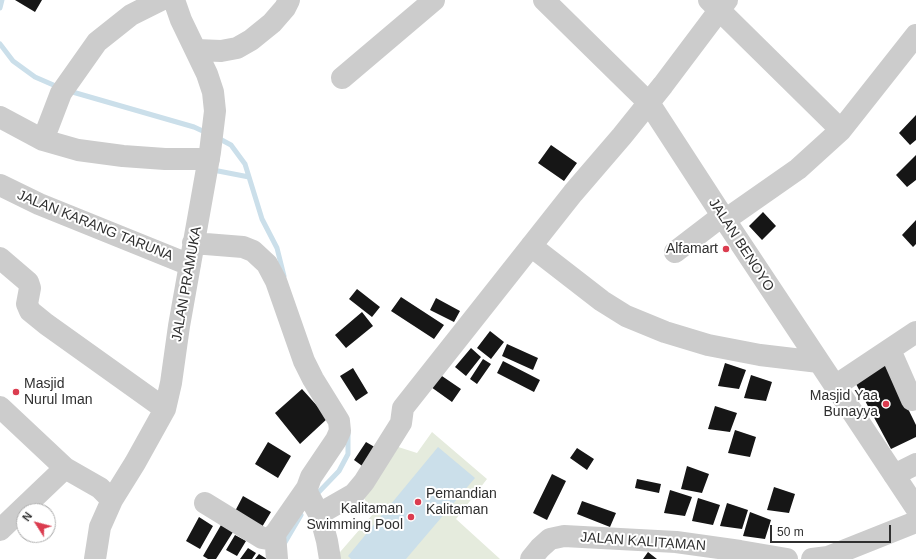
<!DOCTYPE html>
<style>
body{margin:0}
#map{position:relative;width:916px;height:559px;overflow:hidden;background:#fff;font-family:Arial,sans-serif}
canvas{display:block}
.north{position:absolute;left:16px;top:503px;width:40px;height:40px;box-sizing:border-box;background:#fff;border:1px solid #acacac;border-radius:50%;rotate:306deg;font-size:11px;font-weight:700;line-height:16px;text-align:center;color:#2f2f2f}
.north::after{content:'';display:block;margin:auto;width:14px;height:18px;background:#db3c4f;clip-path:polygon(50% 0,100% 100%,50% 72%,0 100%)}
.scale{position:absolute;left:770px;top:525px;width:121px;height:18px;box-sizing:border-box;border:2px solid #2f2f2f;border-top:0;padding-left:5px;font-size:12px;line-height:14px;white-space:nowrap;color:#2f2f2f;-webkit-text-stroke:3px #fff;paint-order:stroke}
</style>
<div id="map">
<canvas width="916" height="559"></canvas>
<div class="north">N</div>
<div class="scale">50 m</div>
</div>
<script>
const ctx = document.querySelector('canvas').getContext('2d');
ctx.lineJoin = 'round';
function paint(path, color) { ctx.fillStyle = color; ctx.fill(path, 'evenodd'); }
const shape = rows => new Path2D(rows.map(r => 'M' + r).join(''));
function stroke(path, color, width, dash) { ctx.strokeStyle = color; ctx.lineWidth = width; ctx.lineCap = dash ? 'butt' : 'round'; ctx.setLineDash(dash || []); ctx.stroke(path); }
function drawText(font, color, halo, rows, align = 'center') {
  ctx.font = font + ' Arial,sans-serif'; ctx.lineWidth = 4; ctx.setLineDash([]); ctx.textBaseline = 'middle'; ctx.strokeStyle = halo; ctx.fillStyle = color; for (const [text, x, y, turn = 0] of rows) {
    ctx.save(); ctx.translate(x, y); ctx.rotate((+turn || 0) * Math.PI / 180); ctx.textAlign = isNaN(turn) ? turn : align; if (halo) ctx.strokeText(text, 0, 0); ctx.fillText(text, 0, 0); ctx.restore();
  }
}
const green = shape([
 [432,432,487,479,456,519,500,559,334,559,373,514,360,491,392,445,417,453]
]);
const water = shape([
 [438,447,475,478,406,559,351,559,348,556]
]);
const stream = shape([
 [0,8,2,0],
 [0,44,13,61,35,77,58,87],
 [69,91,194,127,207,133],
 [218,138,231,145,245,164,262,219,277,248,284,276],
 [213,170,249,177],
 [315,496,339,471,348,454,348,433],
 [284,544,301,515]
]);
const building = shape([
 [15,0,42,0,35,12],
 [916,115,916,140,910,145,899,133],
 [551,145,577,163,564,181,538,163],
 [916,155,916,180,907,187,896,175],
 [763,212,776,226,762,240,749,226],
 [916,220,916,244,913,247,902,235],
 [357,289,380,307,372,317,349,299],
 [401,297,444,325,434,339,391,311],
 [436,298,460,311,454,322,430,310],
 [362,312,373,326,346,348,335,335],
 [490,331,504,342,491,359,477,348],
 [507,344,538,358,533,370,502,356],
 [471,348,481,357,466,376,455,367],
 [483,359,491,364,477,384,470,379],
 [503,361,540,380,534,392,497,373],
 [885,362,916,425,916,437,891,449,856,384],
 [725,363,746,370,739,389,718,386],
 [353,368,368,393,356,401,340,376],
 [439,374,461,389,452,402,431,387],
 [751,375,772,382,766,401,744,398],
 [302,389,328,418,300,444,275,413],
 [715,406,737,413,730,432,708,429],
 [735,430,756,437,750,457,728,453],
 [268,442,291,456,278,478,255,464],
 [366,442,378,449,365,468,354,460],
 [577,448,594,459,587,470,570,458],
 [687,466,709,474,702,493,681,489],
 [552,474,566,481,547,520,533,513],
 [637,479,661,484,659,493,635,488],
 [774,487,795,494,789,513,767,510],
 [670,490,692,497,685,516,664,513],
 [243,496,271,512,259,532,232,517],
 [698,498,720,505,713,525,692,521],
 [582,501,616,513,610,527,577,514],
 [727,503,748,510,742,529,720,526],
 [750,512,771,520,765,539,743,536],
 [199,517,213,526,200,549,186,541],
 [221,525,233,532,216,559,208,559,203,556],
 [235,535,246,541,237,556,226,550],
 [248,548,256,553,252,559,240,559],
 [648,552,657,559,643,559],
 [259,554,267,559,255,559]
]);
const minor = shape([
 [544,0,649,103,725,220,916,508],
 [709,0,841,130],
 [196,50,221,51,237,48,251,40,272,23,285,8,289,0],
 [342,78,434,0],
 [0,117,43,140,78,150,123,156,165,159,209,159],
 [43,140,61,93,97,42,131,15,161,0],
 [0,185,39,204,190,265],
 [725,220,798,169,841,130,916,35],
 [193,243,243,247,253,251,267,264,276,281,304,361,313,379,339,421,340,431,336,440,311,477,307,488,308,494,319,514,323,526,327,541,330,559],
 [531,246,602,301,626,316,665,332,708,345,760,355,819,362],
 [675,252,722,216],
 [0,258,28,282,30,288,27,304,30,311,46,324,165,409],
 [890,350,912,400],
 [835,386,916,332],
 [0,407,65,468],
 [894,475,916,464],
 [205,503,262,538,268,539,275,534,307,488],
 [319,514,354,494,364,482,401,423,403,408,573,193,622,136,663,85,727,0],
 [0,530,65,468,100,488,112,500],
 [275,534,277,559],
 [95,559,100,527,112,500,135,463,165,409,171,383,179,326,210,152,215,111,213,92,207,74,181,20,174,0],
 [531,559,540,548,550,539,564,536,676,542,740,551,787,559],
 [812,559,828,557,916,522]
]);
const markers = [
 [726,249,4,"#db3c4f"],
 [16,392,4,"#db3c4f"],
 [886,404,4,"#db3c4f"],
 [418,502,4,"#db3c4f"],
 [411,517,4,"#db3c4f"]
];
const streetNames = [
 ["JALAN KARANG TARUNA",95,226,22],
 ["JALAN BENOYO",741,245,57],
 ["JALAN PRAMUKA",187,284,-80],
 ["JALAN KALITAMAN",643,542,4]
];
const poiNames = [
 ["Alfamart",718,249],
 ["Masjid",24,384,"left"],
 ["Nurul Iman",24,400,"left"],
 ["Masjid Yaa",878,396],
 ["Bunayya",878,412],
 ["Pemandian",426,494,"left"],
 ["Kalitaman",426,510,"left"],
 ["Kalitaman",403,509],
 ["Swimming Pool",403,525]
];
paint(green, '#e5ebdd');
paint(water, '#cbdfea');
stroke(stream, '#cbdfea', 5);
paint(building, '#161616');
stroke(minor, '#ccc', 22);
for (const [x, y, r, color] of markers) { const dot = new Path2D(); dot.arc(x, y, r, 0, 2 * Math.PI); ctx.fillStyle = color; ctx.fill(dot); stroke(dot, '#fff', 1.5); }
drawText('14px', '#2f2f2f', '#fff', streetNames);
drawText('14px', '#2f2f2f', '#fff', poiNames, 'right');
</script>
